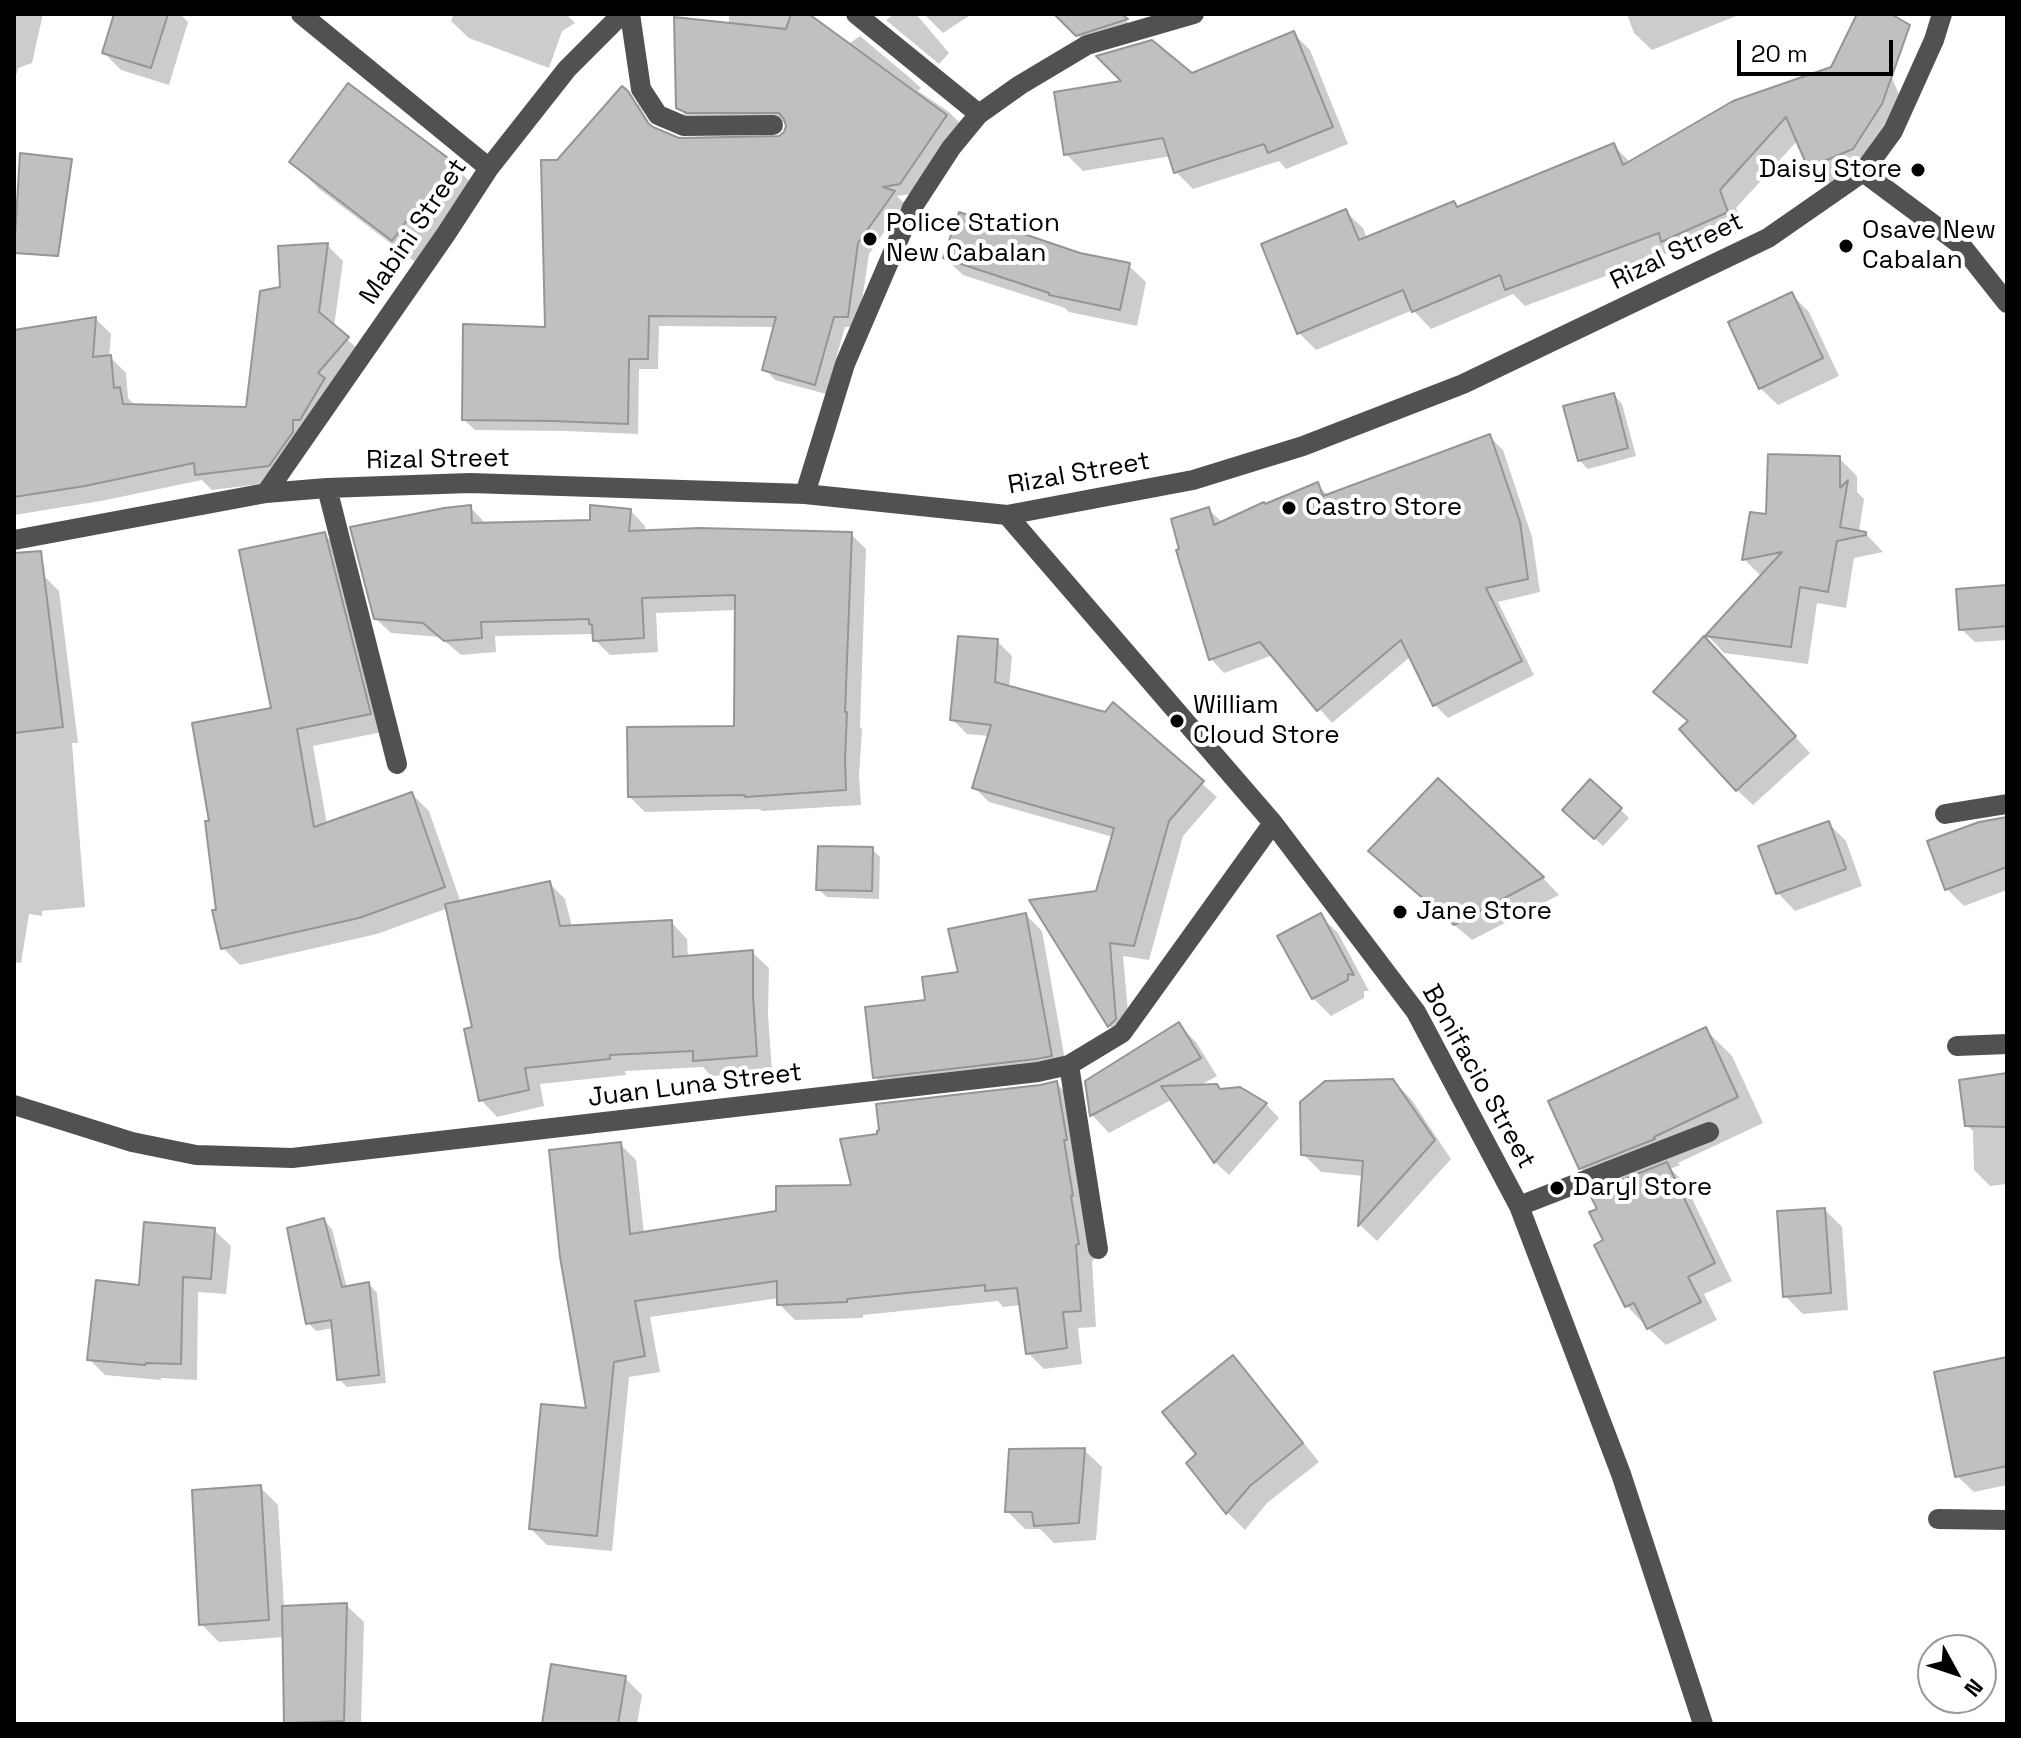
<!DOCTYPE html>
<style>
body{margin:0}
#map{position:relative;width:2021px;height:1738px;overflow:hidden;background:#fff;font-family:"Space Grotesk",sans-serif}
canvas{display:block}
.frame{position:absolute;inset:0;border:16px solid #000;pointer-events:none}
.north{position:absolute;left:1917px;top:1634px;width:80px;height:80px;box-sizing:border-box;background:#fff;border:2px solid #999;border-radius:50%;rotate:130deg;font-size:22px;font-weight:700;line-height:32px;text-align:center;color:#000}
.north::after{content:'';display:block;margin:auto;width:28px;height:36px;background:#000;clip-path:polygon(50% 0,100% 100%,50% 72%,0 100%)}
.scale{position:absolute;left:1737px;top:40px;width:156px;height:36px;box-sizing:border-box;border:4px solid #000;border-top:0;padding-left:10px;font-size:24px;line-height:28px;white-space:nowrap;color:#000;-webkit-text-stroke:6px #fff;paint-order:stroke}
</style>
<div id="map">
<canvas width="2021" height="1738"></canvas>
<div class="frame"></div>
<div class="north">N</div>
<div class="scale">20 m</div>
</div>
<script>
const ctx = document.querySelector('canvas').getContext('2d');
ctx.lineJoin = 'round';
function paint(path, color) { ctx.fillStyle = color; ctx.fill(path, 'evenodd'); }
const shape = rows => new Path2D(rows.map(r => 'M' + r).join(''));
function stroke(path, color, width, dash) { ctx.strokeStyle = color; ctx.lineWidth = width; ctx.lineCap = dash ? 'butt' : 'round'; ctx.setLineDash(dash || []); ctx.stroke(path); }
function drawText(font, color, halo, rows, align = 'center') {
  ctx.font = font + ' "Space Grotesk",sans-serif'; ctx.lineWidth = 8; ctx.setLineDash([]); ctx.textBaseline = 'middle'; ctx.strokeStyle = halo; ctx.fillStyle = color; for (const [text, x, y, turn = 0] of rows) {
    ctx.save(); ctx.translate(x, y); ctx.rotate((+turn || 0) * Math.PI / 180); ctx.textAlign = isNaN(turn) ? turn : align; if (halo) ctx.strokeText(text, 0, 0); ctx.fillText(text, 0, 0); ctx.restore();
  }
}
const shadow = shape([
 [14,14,43,14,32,63,18,68,14,84],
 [116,14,180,14,188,22,169,85,121,70,104,53],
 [454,14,566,14,575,23,562,31,549,68,469,38,451,21],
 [729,14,805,14,847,45,860,36,910,78,921,88,918,91,949,112,960,123,911,194,897,196,904,203,869,254,858,327,845,327,826,394,775,380,765,369,776,327,659,326,658,369,639,369,638,434,565,431,475,430,464,420,547,329,558,162,622,89,639,105,654,130,679,140,773,140,786,133,787,122,699,123,689,119,678,108,729,25],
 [895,14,916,14,949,53,939,64,886,20],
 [924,14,972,14,943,33],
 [1056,14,1119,14,1142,36,1094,51],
 [1627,14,1741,14,1652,50,1634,33],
 [1293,33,1310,50,1348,144,1286,169,1279,161,1193,189,1176,172,1171,156,1083,171,1066,154,1125,82,1191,75],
 [1874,34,1904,107,1870,167,1827,184,1810,167,1798,140,1736,208,1744,230,1680,258,1673,251,1525,306,1513,294,1431,329,1413,310,1316,350,1299,333,1345,211,1363,228,1367,239,1454,203,1459,208,1613,145,1631,163,1833,69],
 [292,162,454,166,480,192,419,265,318,188],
 [327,245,343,261,334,327,363,354,285,481,212,490,202,480,101,501,14,515,14,332,96,319,111,334,109,356,126,373,128,398,135,405,248,409,282,289],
 [1079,254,1128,265,1146,282,1137,326,1069,312,1065,308,963,275,945,258],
 [1792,295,1809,312,1839,376,1778,405,1760,388],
 [1614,395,1622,404,1636,456,1588,469,1579,460],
 [1490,437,1503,450,1532,537,1540,592,1498,602,1534,675,1448,718,1434,704,1411,656,1332,723,1273,655,1224,673,1211,659,1208,509,1223,523,1317,485,1329,496],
 [1839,458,1857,476,1857,492,1864,499,1859,532,1865,533,1883,552,1854,558,1846,608,1817,603,1808,664,1724,653,1708,636,1762,577,1744,559,1768,517],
 [470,507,486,524,592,522,630,510,645,526,645,532,851,534,866,549,860,727,862,729,859,776,861,805,762,811,760,809,645,812,630,797,736,728,737,610,656,613,658,652,610,655,595,640,594,634,495,636,496,652,461,655,440,637,391,633,375,618],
 [324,534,341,551,387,731,313,746,327,824,412,794,429,811,461,903,549,883,565,899,572,927,671,922,687,939,688,958,752,952,769,968,768,1014,772,1072,711,1076,703,1067,625,1071,626,1075,540,1084,544,1106,497,1117,481,1100,474,1029,448,908,377,934,240,965,223,948,218,911,211,822,273,710],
 [43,575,59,591,78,743,72,743,85,907,42,911,42,916,29,914,21,963,14,962,14,579],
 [2007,587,2007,640,1975,642,1961,629],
 [997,641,1012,656,1009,688,1106,715,1113,705,1217,797,1183,836,1149,960,1123,956,1130,1034,1123,1040,1109,1025,1098,892,1113,837,989,802,974,787,989,736,967,734,952,719],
 [1720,655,1810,753,1753,805,1737,790,1689,722,1656,692],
 [1438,781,1543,878,1559,895,1472,940,1388,868],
 [1620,809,1629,818,1603,846,1564,810],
 [2007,819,2007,890,1964,906,1947,889],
 [1828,823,1846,841,1862,886,1795,911,1778,893],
 [872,849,880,857,879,899,827,897,818,889],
 [1026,915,1042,931,1067,1071,891,1093,875,1077,928,1002],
 [1320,916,1338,933,1369,991,1364,991,1364,998,1331,1016,1313,998],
 [1178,1024,1196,1042,1217,1076,1197,1087,1221,1091,1240,1089,1266,1104,1279,1118,1229,1175,1215,1162,1173,1099,1109,1133,1092,1115,1087,1082],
 [1706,1030,1732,1056,1763,1123,1678,1163,1680,1165,1670,1169,1684,1182,1732,1281,1704,1294,1717,1320,1666,1345,1648,1328,1646,1323,1644,1324,1627,1306,1606,1241,1600,1210,1602,1190,1580,1168],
 [2007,1075,2007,1184,1990,1186,1974,1170,1973,1131,1967,1125],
 [1393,1081,1411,1099,1451,1159,1377,1241,1360,1225,1364,1176,1321,1172,1303,1154],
 [1056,1083,1072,1099,1086,1212,1094,1260,1092,1261,1096,1327,1078,1328,1082,1364,1044,1369,1028,1353,1021,1305,1003,1307,998,1301,863,1315,863,1318,795,1320,779,1304,779,1298,650,1317,660,1372,629,1377,612,1551,547,1545,531,1529,589,1411,620,1144,636,1160,644,1234,778,1213,854,1187,879,1136],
 [1825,1210,1842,1227,1848,1310,1803,1314,1785,1296],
 [324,1220,332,1229,347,1288,369,1284,377,1293,386,1383,347,1387,339,1379,334,1328,316,1331,308,1323],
 [214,1230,231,1246,226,1294,198,1292,197,1380,161,1378,161,1380,105,1375,89,1359,141,1287],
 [1233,1358,1250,1375,1319,1462,1267,1503,1245,1530,1228,1513,1188,1463,1199,1454],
 [2007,1359,2007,1485,1974,1492,1957,1476],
 [1084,1450,1102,1467,1096,1540,1054,1543,1040,1529,1025,1529,1007,1511],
 [260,1487,278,1505,284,1608,346,1605,364,1622,361,1724,288,1724,286,1722,284,1637,219,1642,201,1624],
 [625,1678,642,1695,637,1724,544,1724]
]);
const building = shape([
 [114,14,168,14,151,68,102,53,114,14],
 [791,14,809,14,947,115,900,184,883,187,895,191,858,243,848,317,834,317,815,385,762,370,776,317,649,316,648,359,629,359,628,424,553,421,462,420,463,324,545,327,541,160,557,160,622,86,628,91,648,123,653,127,679,138,779,136,784,132,786,126,784,119,779,113,687,113,676,108,674,17,786,29,791,14],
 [1054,14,1122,14,1128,19,1076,36,1054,14],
 [1857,14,1891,14,1910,25,1882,104,1853,149,1808,168,1786,117,1720,190,1728,212,1661,242,1659,233,1505,290,1500,275,1412,312,1403,290,1297,334,1261,244,1346,209,1359,240,1454,201,1457,207,1614,143,1623,165,1733,101,1831,67,1857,14],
 [1294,31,1333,127,1268,153,1264,144,1174,173,1163,138,1064,155,1054,92,1121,81,1096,56,1152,40,1192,73,1294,31],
 [348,83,456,164,423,209,418,205,392,241,289,162,348,83],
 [20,153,72,159,58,256,14,253,20,153],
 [959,212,1080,253,1130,263,1120,310,1049,295,1049,293,943,258,959,212],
 [328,243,319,312,349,337,318,373,325,378,300,420,293,420,293,432,269,466,195,475,194,463,85,486,14,497,14,330,96,317,93,357,111,355,114,388,120,387,123,404,246,407,260,291,280,287,278,246,328,243],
 [1792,292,1823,358,1759,389,1728,322,1792,292],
 [1614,393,1628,448,1578,461,1563,406,1614,393],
 [1490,434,1520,522,1528,579,1486,588,1522,661,1433,706,1401,640,1317,711,1260,642,1209,660,1176,550,1179,549,1171,519,1209,507,1214,525,1264,502,1265,504,1318,482,1323,496,1490,434],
 [1768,454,1840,456,1840,488,1848,480,1840,527,1866,532,1866,535,1837,541,1828,592,1800,587,1791,647,1705,636,1782,552,1742,560,1750,512,1766,514,1768,454],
 [471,505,472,523,590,520,590,505,631,509,629,531,699,528,852,532,845,712,847,712,845,760,846,790,745,797,745,795,628,797,627,727,734,726,735,595,642,598,644,638,593,641,592,625,589,624,589,619,481,622,482,638,444,641,423,623,374,619,350,527,444,508,471,505],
 [325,532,371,714,297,729,314,827,412,792,445,887,359,918,221,949,212,910,216,910,205,821,209,821,192,723,271,708,239,550,325,532],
 [41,551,63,727,14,733,14,553,41,551],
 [2007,585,2007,626,1959,630,1956,589,2007,585],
 [958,636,998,639,995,682,1105,712,1113,702,1204,781,1169,821,1134,946,1110,943,1116,1019,1108,1027,1029,900,1096,891,1114,828,972,788,991,725,950,720,958,636],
 [1704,636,1796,736,1736,791,1679,729,1688,721,1653,692,1704,636],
 [1438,778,1544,877,1454,925,1368,851,1438,778],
 [1590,779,1622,808,1594,839,1562,810,1590,779],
 [2007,817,2007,867,1945,890,1927,841,1979,822,2007,817],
 [1829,821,1846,869,1776,894,1758,846,1829,821],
 [818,846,873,847,872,891,816,890,818,846],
 [550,881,560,926,672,920,673,957,753,950,753,996,757,1056,693,1061,693,1051,610,1055,610,1059,525,1068,529,1090,479,1101,464,1029,472,1027,445,904,550,881],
 [1026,913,1052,1056,1036,1059,873,1078,865,1007,925,1000,922,977,958,972,948,929,1026,913],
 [1321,913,1354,975,1348,974,1348,980,1312,999,1277,936,1321,913],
 [1179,1022,1201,1058,1090,1116,1085,1081,1179,1022],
 [1706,1027,1738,1097,1654,1137,1655,1139,1579,1169,1548,1101,1706,1027],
 [2007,1073,2007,1127,1965,1126,1959,1080,2007,1073],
 [1393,1079,1435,1140,1358,1226,1363,1161,1301,1155,1300,1102,1325,1081,1393,1079],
 [1057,1081,1067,1140,1064,1140,1073,1196,1071,1196,1079,1244,1076,1245,1081,1311,1063,1312,1067,1348,1026,1354,1017,1288,985,1291,985,1285,847,1299,847,1302,777,1305,777,1281,635,1301,645,1356,614,1362,597,1536,529,1529,541,1404,586,1408,560,1257,549,1150,621,1142,630,1234,776,1211,776,1186,851,1185,840,1139,877,1134,877,1131,879,1130,876,1104,1040,1085,1057,1081],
 [1217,1084,1220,1089,1240,1087,1267,1103,1214,1163,1161,1086,1217,1084],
 [1667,1162,1715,1263,1688,1277,1701,1302,1647,1329,1634,1303,1625,1307,1594,1245,1603,1240,1589,1212,1597,1209,1589,1193,1667,1162],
 [1825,1208,1831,1293,1783,1297,1777,1211,1825,1208],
 [324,1218,342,1287,369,1282,379,1375,337,1380,331,1320,306,1324,287,1228,324,1218],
 [144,1222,215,1228,211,1279,183,1277,181,1364,146,1363,145,1365,87,1360,96,1280,139,1285,144,1222],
 [1233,1355,1303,1443,1250,1486,1226,1514,1186,1463,1196,1454,1162,1412,1233,1355],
 [2007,1357,2007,1466,1955,1477,1934,1372,2007,1357],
 [1085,1448,1079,1523,1034,1526,1032,1512,1005,1512,1009,1449,1085,1448],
 [261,1485,269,1620,199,1625,192,1490,261,1485],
 [347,1603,344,1721,284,1723,282,1606,347,1603],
 [551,1664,626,1676,618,1724,542,1724,551,1664]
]);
const minor = shape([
 [301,14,489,168],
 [630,14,641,89,658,115,684,126,773,125],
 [856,14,979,114],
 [1863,172,1961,245,2007,303],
 [327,488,397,764],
 [266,493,446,234,489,168,567,69,622,14],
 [805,494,845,364,912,208,951,148,979,114,1020,85,1087,45,1194,14],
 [1007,515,1273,823,1416,1012,1519,1206,1621,1474,1703,1724],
 [14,540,266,493,327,488,470,483,805,494,1007,515,1193,480,1303,446,1463,384,1768,238,1863,172,1893,131,1934,40,1942,14],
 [1945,814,2007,804],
 [1957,1046,2007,1044],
 [1069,1065,1098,1249],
 [14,1105,132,1142,196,1155,292,1158,1038,1072,1069,1065,1122,1033,1273,823],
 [1519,1206,1709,1132],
 [1938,1519,2007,1520]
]);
const markers = [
 [1918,170,8,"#000"],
 [870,239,8,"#000"],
 [1846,246,8,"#000"],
 [1289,508,8,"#000"],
 [1177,721,8,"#000"],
 [1400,912,8,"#000"],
 [1557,1188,8,"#000"]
];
const poiNames = [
 ["Daisy Store",1902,170,"right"],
 ["Police Station",886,224],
 ["New Cabalan",886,254],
 ["Osave New",1862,231],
 ["Cabalan",1862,261],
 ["Castro Store",1305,508],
 ["William",1193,706],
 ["Cloud Store",1193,736],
 ["Jane Store",1416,912],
 ["Daryl Store",1573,1188]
];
const streetNames = [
 ["Mabini Street",414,232,-56],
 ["Rizal Street",1677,252,-26],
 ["Rizal Street",438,460,-1],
 ["Rizal Street",1079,474,-10],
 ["Bonifacio Street",1478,1077,61],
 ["Juan Luna Street",695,1086,-7]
];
paint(shadow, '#0003');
paint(building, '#c0c0c0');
stroke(building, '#959595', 2);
stroke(minor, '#515151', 20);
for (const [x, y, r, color] of markers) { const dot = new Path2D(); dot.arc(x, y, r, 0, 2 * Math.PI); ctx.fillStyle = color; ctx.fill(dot); stroke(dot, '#fff', 3); }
drawText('26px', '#000', '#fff', poiNames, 'left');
drawText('26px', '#000', '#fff', streetNames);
</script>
